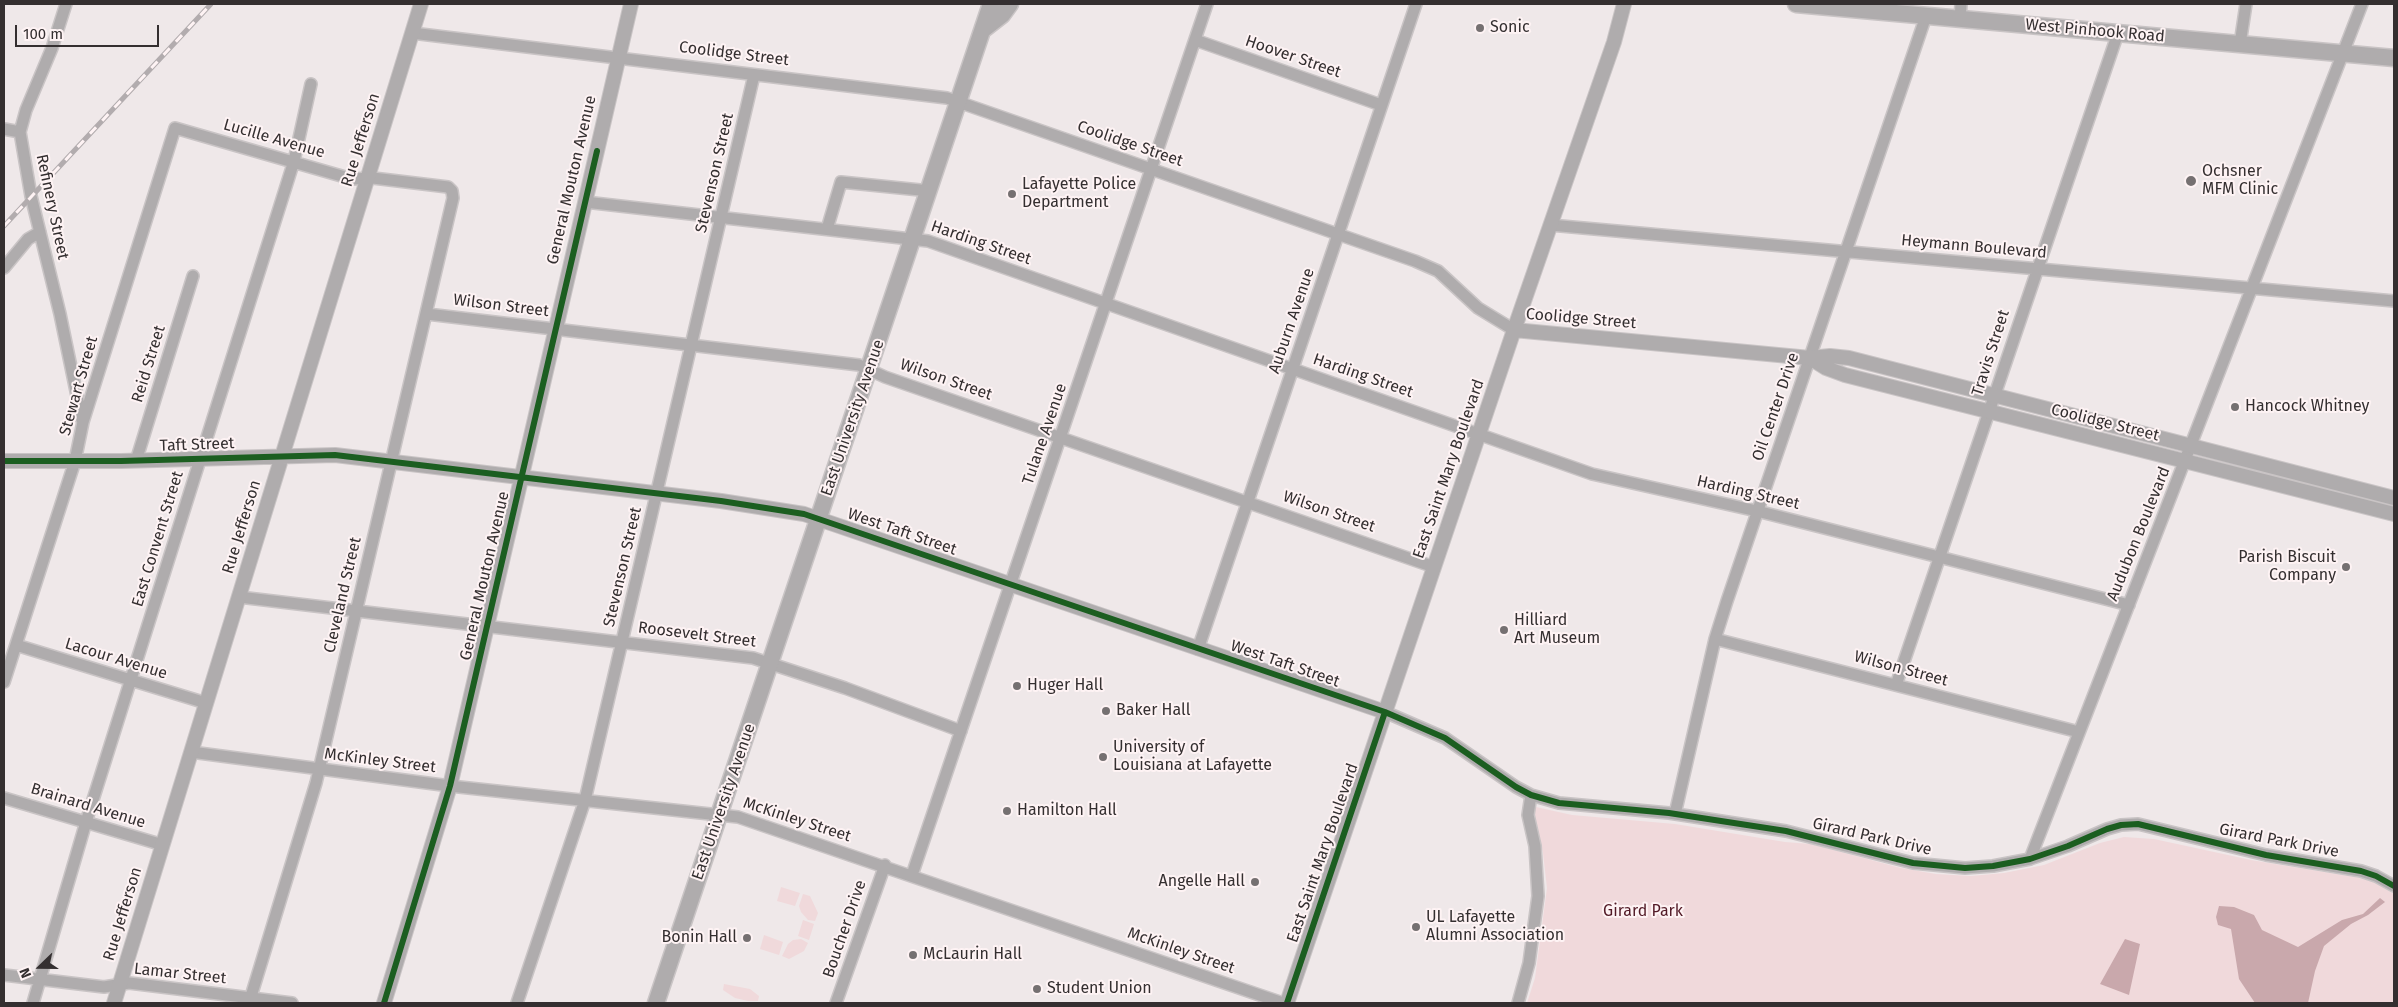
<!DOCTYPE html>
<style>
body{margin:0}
#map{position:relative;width:2398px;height:1007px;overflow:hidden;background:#efe8e9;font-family:"Fira Sans",sans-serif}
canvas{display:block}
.frame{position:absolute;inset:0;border:5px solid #342f30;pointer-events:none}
.north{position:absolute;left:15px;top:942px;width:50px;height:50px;-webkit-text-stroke:4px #fef3f4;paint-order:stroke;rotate:248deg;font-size:14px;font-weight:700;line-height:20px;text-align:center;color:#342f30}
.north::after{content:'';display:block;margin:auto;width:18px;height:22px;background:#342f30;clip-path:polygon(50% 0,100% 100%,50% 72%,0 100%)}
.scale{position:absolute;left:15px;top:25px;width:144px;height:22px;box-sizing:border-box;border:2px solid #342f30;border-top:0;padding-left:6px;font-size:15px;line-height:18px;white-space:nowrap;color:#342f30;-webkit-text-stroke:4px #fef3f4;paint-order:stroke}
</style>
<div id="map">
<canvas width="2398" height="1007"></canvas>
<div class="frame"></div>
<div class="north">N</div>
<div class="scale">100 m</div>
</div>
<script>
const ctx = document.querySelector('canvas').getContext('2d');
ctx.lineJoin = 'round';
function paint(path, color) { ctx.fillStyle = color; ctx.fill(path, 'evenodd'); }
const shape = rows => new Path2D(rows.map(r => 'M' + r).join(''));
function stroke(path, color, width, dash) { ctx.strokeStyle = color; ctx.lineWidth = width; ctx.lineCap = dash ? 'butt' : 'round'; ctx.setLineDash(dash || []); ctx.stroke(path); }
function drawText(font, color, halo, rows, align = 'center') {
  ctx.font = font + ' "Fira Sans",sans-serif'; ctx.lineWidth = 4; ctx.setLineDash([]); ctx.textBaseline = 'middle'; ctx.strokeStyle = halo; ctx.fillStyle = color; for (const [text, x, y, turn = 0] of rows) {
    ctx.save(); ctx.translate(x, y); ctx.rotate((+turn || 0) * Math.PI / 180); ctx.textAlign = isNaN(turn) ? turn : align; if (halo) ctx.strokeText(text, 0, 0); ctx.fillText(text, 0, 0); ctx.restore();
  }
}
const green = shape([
 [1536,807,1572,815,1675,824,1785,842,1811,844,1901,868,1936,874,1971,876,2004,873,2044,865,2100,843,2124,837,2154,839,2251,860,2355,877,2374,882,2394,894,2394,1003,1527,1003,1535,978,1547,888,1543,853,1533,810],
 [781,887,800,893,795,906,777,901],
 [803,894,810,896,818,913,815,921,808,920,801,912,799,906],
 [803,920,814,924,809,940,798,936],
 [764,935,783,942,779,955,760,949],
 [801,939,808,943,804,951,789,959,782,956,788,944,793,940],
 [724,984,750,989,759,996,758,1001,748,1001,735,998,723,990]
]);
const water = shape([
 [2380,898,2385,902,2368,915,2351,924,2324,946,2315,971,2308,1003,2255,1003,2239,979,2231,929,2218,925,2216,917,2219,906,2234,907,2254,915,2262,930,2298,947,2342,920,2363,914],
 [2125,939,2140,944,2129,995,2100,984]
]);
const minor = shape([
 [66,4,52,48,26,110,20,132,31,196,60,314,82,420],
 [1960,20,1961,4],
 [412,33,947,98,1415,261,1438,271,1478,308,1514,330],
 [1195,40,1381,105],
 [2240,44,2246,4],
 [4,129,20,132],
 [585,202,928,241,1592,474,1757,511,2129,605],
 [1550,225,2394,301],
 [827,229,841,182,930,191],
 [4,268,28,239,40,232],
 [427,314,859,365,885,377,1434,567],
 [136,461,193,276],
 [239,597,753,658,845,688,961,731],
 [1715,639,2079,732],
 [16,645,206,703],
 [1198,649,1416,4],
 [4,682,75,461,83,422,175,128,352,179,373,178,448,187,452,191,453,198,316,783,249,1003],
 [1896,685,2118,33],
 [1385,712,1445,738,1516,787,1531,795,1559,803,1669,813,1786,831,1913,863,1965,868,1993,866,2030,859,2068,846,2107,829,2121,825,2138,824,2266,855,2361,871,2376,876,2394,886],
 [191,752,450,786,738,817,1283,1003],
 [4,798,163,845],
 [1675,814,1715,639,1727,601,1926,16],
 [2030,859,2362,4],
 [912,875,1207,4],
 [4,975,104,987,129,983,292,1003],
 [33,1003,86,822,294,161,311,84],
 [517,1003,585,800,754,75],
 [836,1003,885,865],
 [1518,1003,1529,963,1538,896,1535,846,1528,815,1531,795]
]);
const tertiary = shape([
 [1514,330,1810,358,1830,356,1849,358,2394,498],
 [1810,358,1826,368,1845,375,2394,514],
 [4,461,121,461,335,455,721,501,804,514,1385,712],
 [114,1003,421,4],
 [384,1003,450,786,631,4],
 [1287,1003,1514,330,1614,42,1624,4]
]);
const secondary = shape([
 [1796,4,2394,58],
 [984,29,1002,15,1010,4],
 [656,1003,991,4]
]);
const rail = shape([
 [4,226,211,4]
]);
const cycleway = shape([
 [4,461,121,461,335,455,721,501,804,514,1385,712,1445,738,1516,787,1531,795,1559,803,1669,813,1786,831,1913,863,1965,868,1993,866,2030,859,2068,846,2107,829,2121,825,2138,824,2266,855,2361,871,2376,876,2394,886],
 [384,1003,450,786,597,151],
 [1287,1003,1385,712]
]);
const markers = [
 [1480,28,5,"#757071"],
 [2191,181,6,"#757071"],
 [1012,194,5,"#757071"],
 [2235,407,5,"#757071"],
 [2346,567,5,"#757071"],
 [1504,630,5,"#757071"],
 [1017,686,5,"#757071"],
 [1106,711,5,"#757071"],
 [1103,757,5,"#757071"],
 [1007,811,5,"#757071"],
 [1255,882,5,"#757071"],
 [1416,927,5,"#757071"],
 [747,938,5,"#757071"],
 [913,955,5,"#757071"],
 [1037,989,5,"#757071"]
];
const poiNames = [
 ["Sonic",1490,28],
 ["Ochsner",2202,172],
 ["MFM Clinic",2202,190],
 ["Lafayette Police",1022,185],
 ["Department",1022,203],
 ["Hancock Whitney",2245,407],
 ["Parish Biscuit",2336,558,"right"],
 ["Company",2336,576,"right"],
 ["Hilliard",1514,621],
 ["Art Museum",1514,639],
 ["Huger Hall",1027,686],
 ["Baker Hall",1116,711],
 ["University of",1113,748],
 ["Louisiana at Lafayette",1113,766],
 ["Hamilton Hall",1017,811],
 ["Angelle Hall",1245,882,"right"],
 ["UL Lafayette",1426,918],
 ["Alumni Association",1426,936],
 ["Bonin Hall",737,938,"right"],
 ["McLaurin Hall",923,955],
 ["Student Union",1047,989]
];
const streetNames = [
 ["West Pinhook Road",2095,31,5],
 ["Coolidge Street",734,54,7],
 ["Hoover Street",1293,57,19],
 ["Lucille Avenue",274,139,16],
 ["Rue Jefferson",361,140,-73],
 ["Coolidge Street",1130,144,19],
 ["Stevenson Street",715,173,-77],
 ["General Mouton Avenue",572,180,-77],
 ["Refinery Street",52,207,78],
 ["Harding Street",981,243,19],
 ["Heymann Boulevard",1974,247,5],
 ["Wilson Street",501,306,7],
 ["Coolidge Street",1581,319,5],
 ["Auburn Avenue",1292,321,-71],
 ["Travis Street",1991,353,-72],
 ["Reid Street",149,364,-73],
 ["Harding Street",1363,376,19],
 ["Wilson Street",946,380,19],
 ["Stewart Street",79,386,-74],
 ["Oil Center Drive",1776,407,-71],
 ["East University Avenue",853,418,-71],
 ["Coolidge Street",2105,423,14],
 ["Tulane Avenue",1045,434,-71],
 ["Taft Street",197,445,-2],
 ["East Saint Mary Boulevard",1449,469,-71],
 ["Harding Street",1748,493,13],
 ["Wilson Street",1329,512,19],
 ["Rue Jefferson",242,527,-73],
 ["West Taft Street",902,532,19],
 ["Audubon Boulevard",2139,534,-68],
 ["East Convent Street",158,539,-73],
 ["Stevenson Street",623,567,-77],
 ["General Mouton Avenue",485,576,-77],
 ["Cleveland Street",343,595,-77],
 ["Roosevelt Street",697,635,7],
 ["Lacour Avenue",116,659,17],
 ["West Taft Street",1285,664,19],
 ["Wilson Street",1901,669,15],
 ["McKinley Street",380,761,7],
 ["East University Avenue",724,802,-71],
 ["Brainard Avenue",88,806,17],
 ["McKinley Street",797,820,18],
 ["Girard Park Drive",1872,837,13],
 ["Girard Park Drive",2279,841,11],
 ["East Saint Mary Boulevard",1323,853,-71],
 ["Rue Jefferson",123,914,-73],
 ["Boucher Drive",845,929,-71],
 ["McKinley Street",1181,951,19],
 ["Lamar Street",180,974,6]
];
const parkNames = [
 ["Girard Park",1643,912]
];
paint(green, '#f0d9db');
paint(water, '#c9a8ac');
stroke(minor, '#c9c4c5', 14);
stroke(tertiary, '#c9c4c5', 16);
stroke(secondary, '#c9c4c5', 19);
stroke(minor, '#afacad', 11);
stroke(tertiary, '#afacad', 14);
stroke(secondary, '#afacad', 16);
stroke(rail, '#b2acae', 5);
stroke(rail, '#fef3f4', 3, [9]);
stroke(cycleway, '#1b5e20', 6);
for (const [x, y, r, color] of markers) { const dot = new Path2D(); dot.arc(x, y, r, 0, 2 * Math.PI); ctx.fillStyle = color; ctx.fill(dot); stroke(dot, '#fef3f4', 2); }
drawText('16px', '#342f30', '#fef3f4', poiNames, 'left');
drawText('16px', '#342f30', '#fef3f4', streetNames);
drawText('16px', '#521a26', '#fef3f4', parkNames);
</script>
